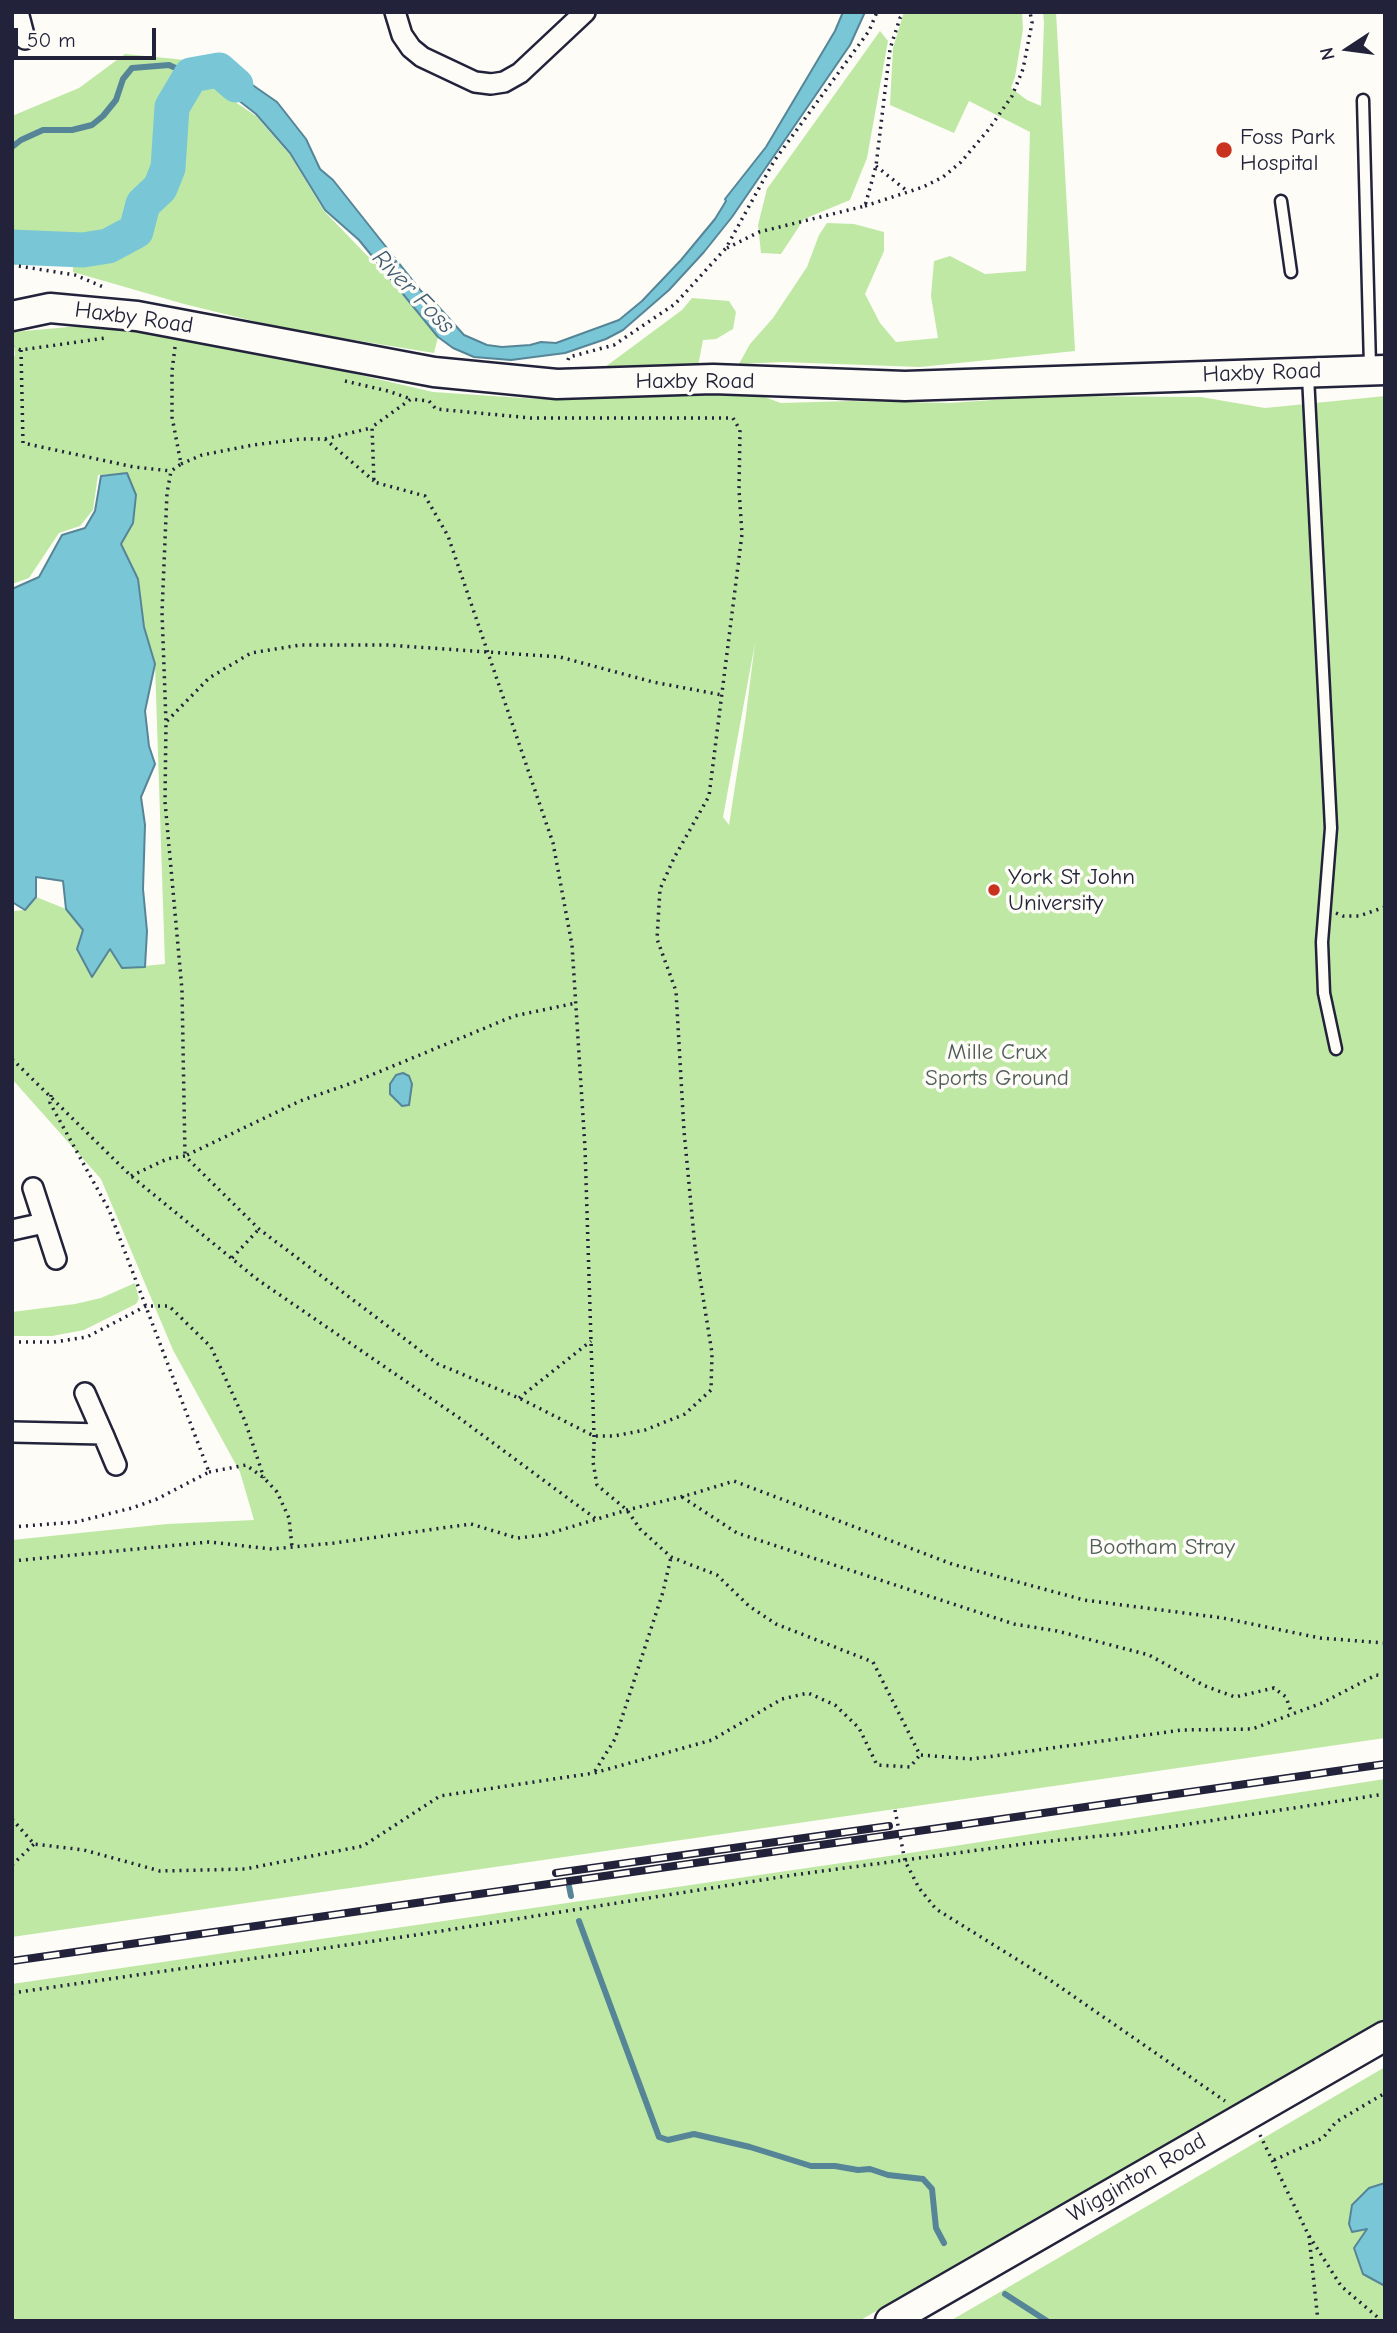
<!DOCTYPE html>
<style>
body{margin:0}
#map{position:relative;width:1397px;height:2333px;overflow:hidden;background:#fdfcf7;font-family:"Comic Neue",sans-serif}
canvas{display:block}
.frame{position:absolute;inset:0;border:14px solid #22223b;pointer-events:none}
.north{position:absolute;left:1313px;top:14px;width:70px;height:70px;-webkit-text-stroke:5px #fdfcf7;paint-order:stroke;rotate:257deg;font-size:19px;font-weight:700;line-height:28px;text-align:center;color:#22223b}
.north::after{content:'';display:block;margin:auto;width:24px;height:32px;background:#22223b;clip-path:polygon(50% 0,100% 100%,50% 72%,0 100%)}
.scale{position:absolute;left:14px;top:28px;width:142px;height:32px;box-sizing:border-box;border:4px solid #22223b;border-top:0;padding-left:9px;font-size:21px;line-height:24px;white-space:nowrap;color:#22223b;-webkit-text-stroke:5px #fdfcf7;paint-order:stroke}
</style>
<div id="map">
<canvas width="1397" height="2333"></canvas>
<div class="frame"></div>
<div class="north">N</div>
<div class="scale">50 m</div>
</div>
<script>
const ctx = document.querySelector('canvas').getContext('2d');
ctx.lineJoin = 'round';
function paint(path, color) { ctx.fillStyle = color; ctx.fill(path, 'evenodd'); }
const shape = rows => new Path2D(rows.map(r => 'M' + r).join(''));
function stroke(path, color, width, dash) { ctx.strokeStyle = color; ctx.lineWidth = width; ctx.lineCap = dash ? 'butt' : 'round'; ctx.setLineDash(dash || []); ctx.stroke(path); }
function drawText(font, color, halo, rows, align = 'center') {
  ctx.font = font + ' "Comic Neue",sans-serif'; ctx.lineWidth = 7; ctx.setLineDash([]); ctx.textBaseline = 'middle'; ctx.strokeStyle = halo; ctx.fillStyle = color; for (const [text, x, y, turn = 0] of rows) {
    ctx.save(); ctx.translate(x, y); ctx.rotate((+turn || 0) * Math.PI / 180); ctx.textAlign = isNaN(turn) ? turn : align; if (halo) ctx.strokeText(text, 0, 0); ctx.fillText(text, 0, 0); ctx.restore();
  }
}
const green = shape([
 [904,12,1022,12,1023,29,1015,77,1011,88,1027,100,1041,106,1044,23,1043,12,1056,12,1075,351,920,367,782,362,739,364,750,344,773,318,807,267,819,235,827,223,854,224,884,232,884,251,865,294,880,323,896,342,938,338,931,296,934,261,950,256,985,274,1026,271,1030,132,969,101,954,133,890,105,893,48],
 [880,31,888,41,867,158,850,200,804,219,781,254,761,253,758,225,767,189],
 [125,54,196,61,135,204,132,226,110,239,86,244,12,238,12,116,79,88],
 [201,79,256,116,290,155,324,211,383,272,438,337,434,353,286,329,184,304,73,272,73,261,103,256,134,241,173,174,184,136,181,114],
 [692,298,729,301,736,312,733,329,716,339,703,340,698,366,601,370,682,310],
 [80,326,165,335,240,347,433,392,538,399,756,394,781,403,851,401,949,403,1053,396,1201,397,1265,408,1385,396,1385,1738,12,1937,12,1540,167,1524,254,1520,240,1472,173,1350,101,1179,12,1079,12,911,25,910,36,897,66,909,83,930,92,976,110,948,123,968,165,964,155,664,144,627,138,579,121,544,133,523,127,473,98,475,93,510,80,526,59,533,29,578,12,584,12,356,15,356,13,332],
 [755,643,745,722,729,825,723,817],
 [135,1283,139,1299,136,1304,84,1330,52,1336,12,1336,12,1312,75,1304,101,1298],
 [1385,1779,1385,2018,859,2321,12,2321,12,1984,903,1854],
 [1385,2067,1385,2321,950,2321,1000,2292]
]);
const water = shape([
 [843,12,865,12,850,45,732,217,704,252,669,290,623,330,606,339,565,353,511,360,474,357,453,348,438,337,359,240,325,210,290,153,256,114,219,85,210,80,196,78,196,61,211,62,228,68,277,102,306,139,320,169,333,180,421,291,436,304,464,335,487,345,502,347,530,345,541,342,556,343,619,320,642,301,681,260,715,219,726,201,725,199,766,147,835,31,843,12],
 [127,473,136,495,133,523,121,544,138,579,144,627,155,664,145,711,149,746,155,764,141,797,145,825,143,889,147,931,145,967,122,968,110,949,92,977,77,949,83,930,66,909,63,881,36,877,36,897,25,910,12,902,12,589,39,577,62,535,85,528,95,511,101,476,127,473],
 [403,1073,409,1076,412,1084,409,1105,402,1106,390,1094,390,1084,396,1075,403,1073],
 [1385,2183,1385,2286,1363,2274,1354,2248,1367,2229,1352,2232,1349,2224,1352,2205,1369,2188,1385,2183]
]);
const stream = shape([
 [12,147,21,140,43,130,72,130,92,125,103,116,116,100,123,79,132,68,169,65,191,75],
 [569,1886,571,1896],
 [579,1921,659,2137,668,2140,694,2134,750,2147,811,2166,835,2166,858,2170,870,2169,888,2175,923,2179,932,2189,936,2228,944,2243],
 [1005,2294,1047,2321]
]);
const river = shape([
 [12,247,83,250,108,246,136,231,143,204,160,188,168,168,172,107,191,75,219,70,236,85]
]);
const path = shape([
 [876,166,907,191],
 [865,206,923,187,943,177,961,162,989,129,1012,96,1023,69,1032,23,1030,12],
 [727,248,759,232,865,206,876,166,890,49,900,18,904,12],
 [12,265,75,275,106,288],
 [12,347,21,350,105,338,105,336],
 [175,347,172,371,172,417,181,464,171,471,167,493,162,612,166,722,165,802,182,990,185,1156,300,1101,352,1083,514,1016,576,1003],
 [21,350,23,443,134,467,171,471],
 [568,360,569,357,614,345,675,304,726,248,774,161,869,31,877,12],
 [345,381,388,391,411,399],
 [325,439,371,428],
 [181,464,202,455,253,445,301,439,325,439,374,481],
 [167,721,209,678,251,653,300,645,387,645,560,657,653,682,722,695],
 [1336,913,1343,916,1359,916,1385,907],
 [12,1059,131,1176,258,1280,458,1417,596,1519],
 [131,1176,167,1159,185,1156,259,1229,438,1364,519,1398,594,1436,614,1436,645,1430,685,1414,711,1390,712,1353,695,1247,684,1131,676,991,657,939,660,889,674,858,709,796,742,534,739,490,740,430,733,418,531,418,436,409,429,401,411,399,372,427,374,482,425,496,448,536,553,843,572,945,585,1148,591,1341,594,1436,594,1448,593,1462,597,1485,627,1510,640,1529,671,1557,717,1575,749,1606,776,1624,873,1662,920,1755,972,1759,1182,1730,1252,1729,1322,1703,1376,1675,1385,1676],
 [232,1258,259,1229],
 [12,1342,54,1342,87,1337,146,1306,169,1306,211,1347,245,1421,264,1478],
 [519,1398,591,1341],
 [209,1472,246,1465,264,1478,277,1492,289,1518,292,1547],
 [682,1497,737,1533,1014,1624,1057,1631,1149,1655,1205,1686,1235,1697,1274,1688,1286,1697,1292,1714],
 [12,1527,76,1522,132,1508,157,1499,209,1472,109,1210,50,1103,51,1095],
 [12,1561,209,1542,272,1549,334,1543,471,1524,517,1538,544,1535,627,1510,692,1494,734,1481,952,1564,1084,1600,1223,1618,1320,1638,1385,1643],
 [595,1771,615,1739,663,1592,671,1557],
 [895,1810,905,1861,919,1888,936,1909,1050,1980,1225,2101],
 [12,1819,34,1844,84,1850,160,1871,245,1869,363,1846,440,1796,594,1773,712,1740,782,1699,808,1693,835,1705,859,1728,877,1765,910,1767,920,1755],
 [12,1865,34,1844],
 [12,1993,416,1935,793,1875,1031,1843,1130,1833,1385,1794],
 [1260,2135,1308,2234,1341,2286,1382,2321],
 [1274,2160,1323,2138,1336,2122,1385,2093],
 [1309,2236,1318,2321]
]);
const lane = shape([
 [1363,100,1370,366],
 [1281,201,1291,272],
 [1308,376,1331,828,1322,942,1324,993,1336,1049]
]);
const street = shape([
 [18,12,25,39],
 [395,12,402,35,411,48,422,57,475,82,491,84,504,82,520,73,585,12],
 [33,1188,56,1259],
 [12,1230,44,1223],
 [85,1393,103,1434],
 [12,1432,103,1434,116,1465]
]);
const secondary = shape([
 [12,316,50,308,137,316,434,372,557,384,713,379,905,386,1385,370],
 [890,2321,1385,2036]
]);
const rail = shape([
 [556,1873,889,1826],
 [12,1961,1385,1764]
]);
const markers = [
 [1224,150,9,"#c8321e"],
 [994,890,7,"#c8321e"]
];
const poiNames = [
 ["Foss Park",1240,137],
 ["Hospital",1240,163],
 ["York St John",1008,877],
 ["University",1008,903]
];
const streetNames = [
 ["Haxby Road",134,318,8],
 ["Haxby Road",1262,373,-2],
 ["Haxby Road",695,381],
 ["Wigginton Road",1137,2178,-30]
];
const parkNames = [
 ["Mille Crux",997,1052],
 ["Sports Ground",997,1078],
 ["Bootham Stray",1162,1547]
];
const waterNames = [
 ["River Foss",413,292,46]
];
paint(green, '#bfe8a4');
paint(water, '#79c7d6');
stroke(water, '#568598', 2);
stroke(stream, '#568598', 6);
stroke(river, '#79c7d6', 35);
stroke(lane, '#22223b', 15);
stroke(street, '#22223b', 24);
stroke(secondary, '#22223b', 33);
stroke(path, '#22223b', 3.5, [2, 5]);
stroke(lane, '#fdfcf7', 10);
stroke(street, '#fdfcf7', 19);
stroke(secondary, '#fdfcf7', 28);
stroke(rail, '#22223b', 8);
stroke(rail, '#fdfcf7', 5, [16]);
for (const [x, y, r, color] of markers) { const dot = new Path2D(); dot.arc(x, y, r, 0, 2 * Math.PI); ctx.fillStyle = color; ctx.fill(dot); stroke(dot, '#fdfcf7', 2.5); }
drawText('23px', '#22223b', '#fdfcf7', poiNames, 'left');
drawText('23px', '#22223b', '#fdfcf7', streetNames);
drawText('23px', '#515d5a', '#fdfcf7', parkNames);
drawText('italic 24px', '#405c71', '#fdfcf7', waterNames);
</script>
